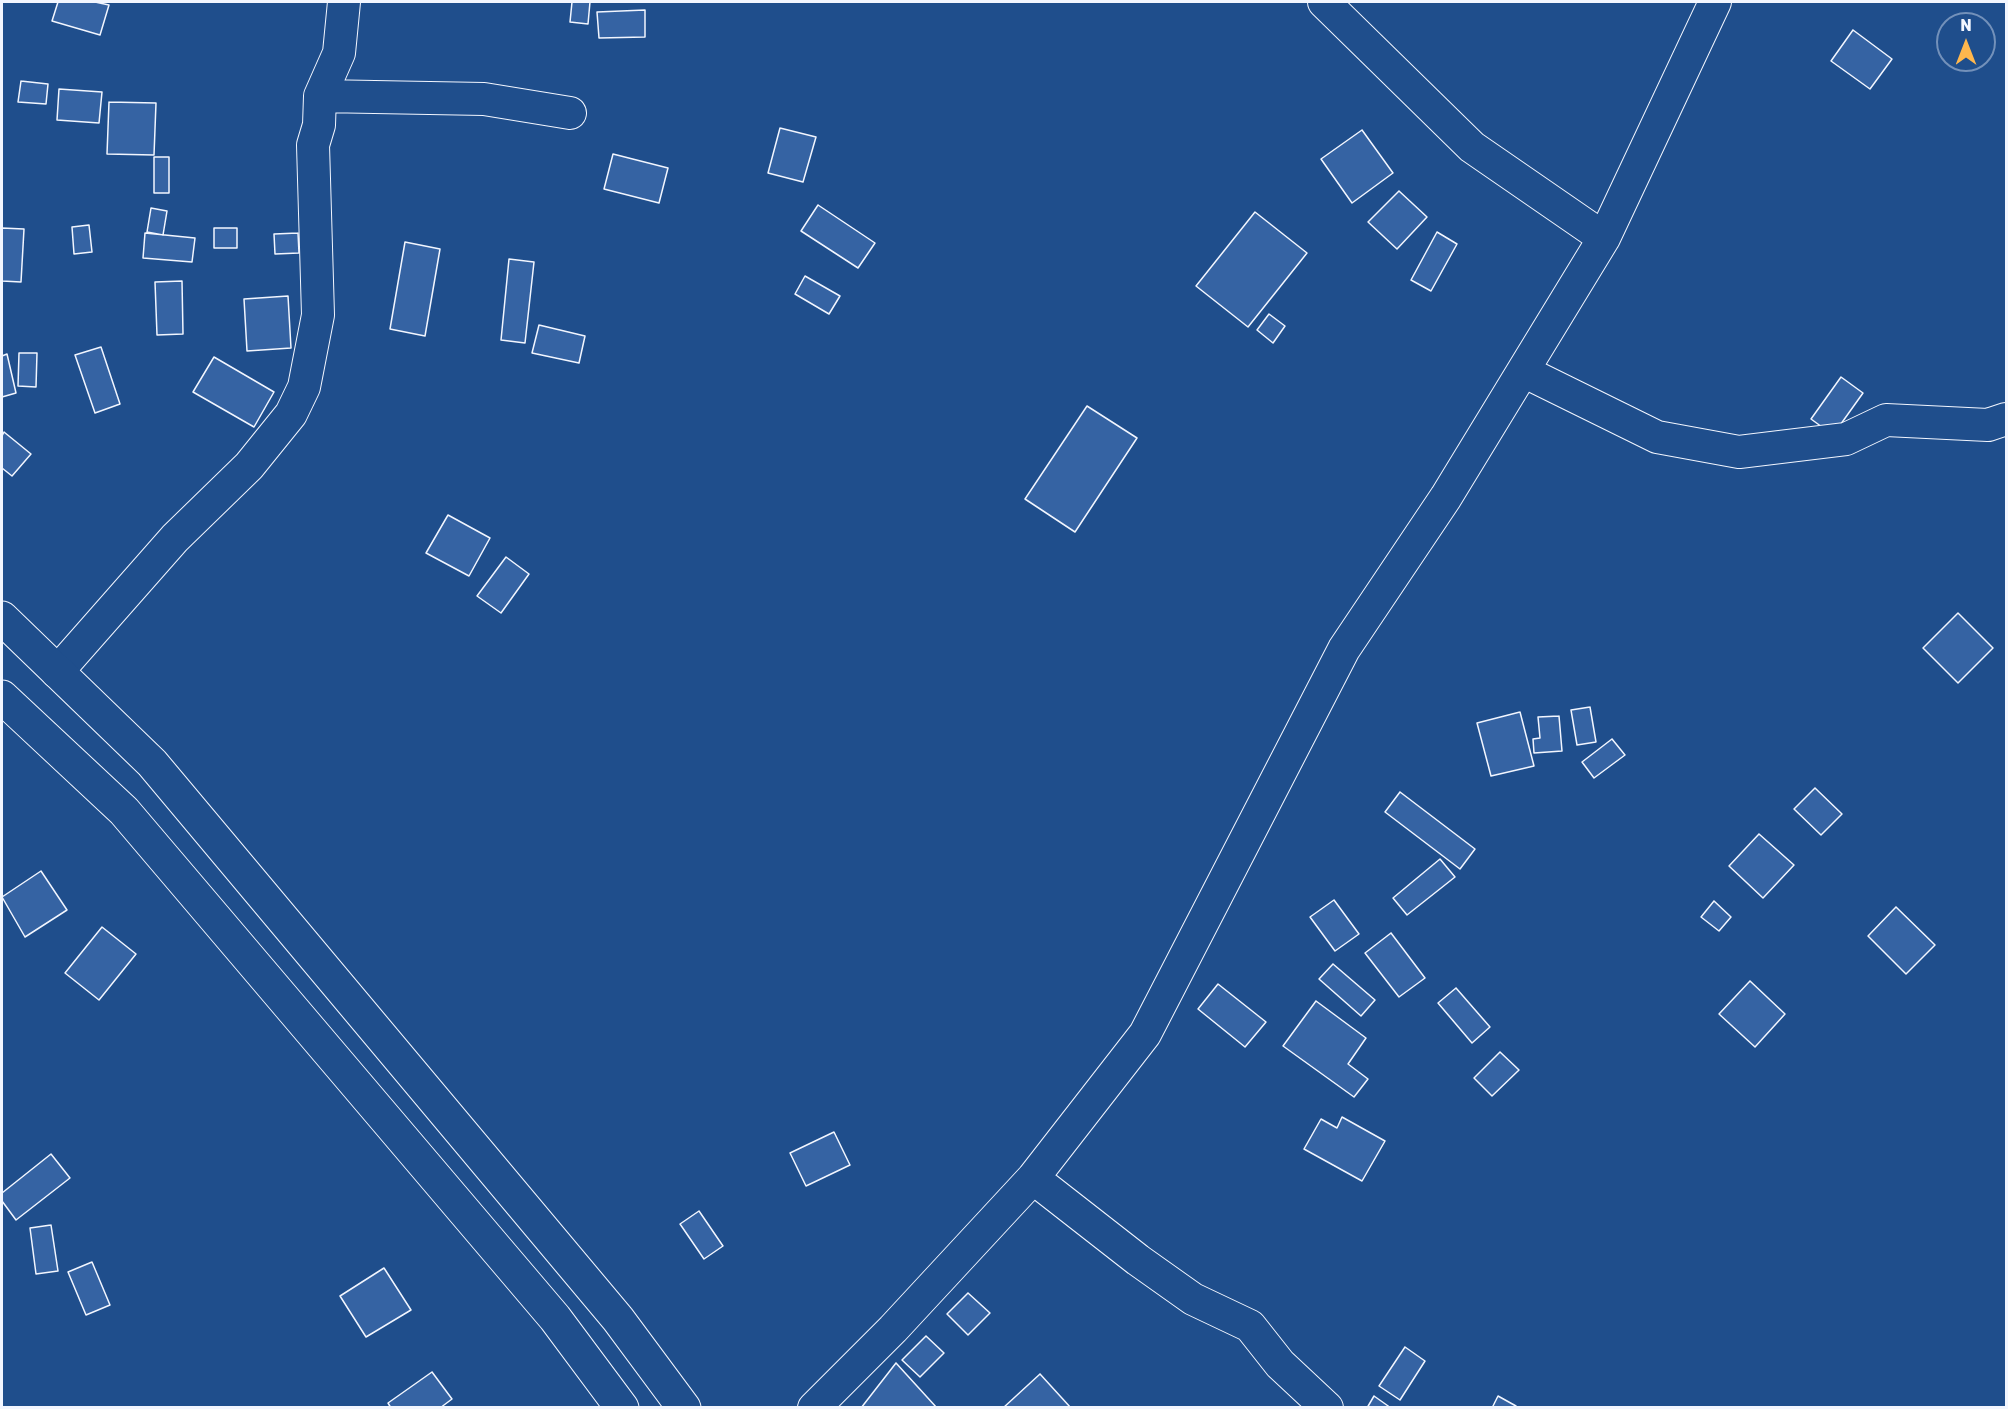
<!DOCTYPE html>
<style>
body{margin:0}
#map{position:relative;width:2008px;height:1409px;overflow:hidden;background:#1f4e8c;font-family:Rubik,sans-serif}
canvas{display:block}
.frame{position:absolute;inset:0;border:3px solid #f2f6ff;pointer-events:none}
.north{position:absolute;left:1936px;top:12px;width:60px;height:60px;box-sizing:border-box;background:#1f4e8c;border:2px solid #7391ba;border-radius:50%;rotate:0deg;font-size:16px;font-weight:700;line-height:24px;text-align:center;color:#f2f6ff}
.north::after{content:'';display:block;margin:auto;width:21px;height:27px;background:#ffb74d;clip-path:polygon(50% 0,100% 100%,50% 72%,0 100%)}
</style>
<div id="map">
<canvas width="2008" height="1409"></canvas>
<div class="frame"></div>
<div class="north">N</div>
</div>
<script>
const ctx = document.querySelector('canvas').getContext('2d');
ctx.lineJoin = 'round';
function paint(path, color) { ctx.fillStyle = color; ctx.fill(path, 'evenodd'); }
const shape = rows => new Path2D(rows.map(r => 'M' + r).join(''));
function stroke(path, color, width, dash) { ctx.strokeStyle = color; ctx.lineWidth = width; ctx.lineCap = dash ? 'butt' : 'round'; ctx.setLineDash(dash || []); ctx.stroke(path); }
const building = shape([
 [58,2,95,2,109,5,100,35,52,21,58,2],
 [572,2,590,2,588,24,570,22,572,2],
 [645,10,645,37,599,38,597,12,645,10],
 [1853,30,1892,59,1870,89,1831,61,1853,30],
 [21,81,48,84,46,104,18,102,21,81],
 [59,89,102,92,99,123,57,120,59,89],
 [109,102,156,103,154,155,107,154,109,102],
 [780,128,816,137,803,182,768,173,780,128],
 [1362,130,1393,173,1352,203,1321,159,1362,130],
 [613,154,668,168,659,203,604,189,613,154],
 [154,157,169,157,169,193,154,193,154,157],
 [1399,191,1427,217,1397,249,1368,222,1399,191],
 [818,205,875,243,858,268,801,231,818,205],
 [151,208,167,211,163,235,147,232,151,208],
 [1255,212,1307,253,1248,327,1196,286,1255,212],
 [89,225,92,252,74,254,72,227,89,225],
 [2,228,24,229,21,282,2,281,2,228],
 [214,228,237,228,237,248,214,248,214,228],
 [1437,232,1457,244,1431,291,1411,280,1437,232],
 [145,233,195,238,192,262,143,258,145,233],
 [298,233,299,253,275,254,274,234,298,233],
 [405,242,440,249,425,336,390,329,405,242],
 [509,259,534,262,525,343,501,340,509,259],
 [805,276,840,296,829,314,795,294,805,276],
 [182,281,183,334,157,335,155,282,182,281],
 [288,296,291,348,247,351,244,299,288,296],
 [1269,314,1285,326,1273,343,1257,330,1269,314],
 [539,325,585,336,579,363,532,353,539,325],
 [101,347,120,404,95,413,75,355,101,347],
 [19,353,37,353,36,387,18,386,19,353],
 [7,354,16,393,2,397,2,356,7,354],
 [214,357,274,392,254,427,193,392,214,357],
 [1841,377,1863,393,1833,435,1811,419,1841,377],
 [1087,406,1137,438,1075,532,1025,499,1087,406],
 [4,432,31,454,12,476,2,468,2,436,4,432],
 [448,515,490,538,469,576,426,553,448,515],
 [506,557,529,574,501,613,477,596,506,557],
 [1958,613,1993,648,1958,683,1923,648,1958,613],
 [1590,707,1596,742,1577,745,1571,710,1590,707],
 [1520,712,1534,766,1491,776,1477,723,1520,712],
 [1559,716,1562,751,1534,753,1533,739,1540,738,1538,717,1559,716],
 [1612,739,1625,755,1594,778,1582,762,1612,739],
 [1815,788,1842,814,1821,835,1794,809,1815,788],
 [1400,792,1475,849,1460,869,1385,812,1400,792],
 [1759,834,1794,865,1763,898,1729,866,1759,834],
 [1440,859,1455,877,1407,915,1393,898,1440,859],
 [41,871,67,910,25,937,2,897,41,871],
 [1334,900,1359,934,1335,951,1310,917,1334,900],
 [1714,901,1731,917,1719,931,1701,917,1714,901],
 [1896,907,1935,945,1906,974,1868,936,1896,907],
 [102,927,136,954,99,1000,65,973,102,927],
 [1391,933,1425,978,1399,997,1365,953,1391,933],
 [1333,964,1375,1000,1361,1016,1319,979,1333,964],
 [1750,981,1785,1014,1755,1047,1719,1014,1750,981],
 [1218,984,1266,1022,1245,1047,1198,1009,1218,984],
 [1456,988,1490,1027,1472,1043,1438,1003,1456,988],
 [1316,1001,1366,1038,1348,1064,1368,1079,1354,1097,1283,1046,1316,1001],
 [1500,1052,1519,1070,1492,1096,1474,1078,1500,1052],
 [1342,1117,1385,1141,1362,1181,1304,1149,1321,1119,1337,1128,1342,1117],
 [834,1132,850,1165,806,1186,790,1153,834,1132],
 [51,1154,70,1178,16,1220,2,1201,2,1193,51,1154],
 [699,1211,723,1246,704,1259,680,1224,699,1211],
 [51,1225,58,1271,36,1274,30,1228,51,1225],
 [92,1262,110,1305,86,1315,68,1272,92,1262],
 [384,1268,411,1310,366,1337,340,1296,384,1268],
 [968,1293,990,1313,968,1335,947,1314,968,1293],
 [926,1336,944,1353,920,1377,902,1360,926,1336],
 [1405,1347,1425,1361,1400,1400,1379,1386,1405,1347],
 [896,1363,937,1408,861,1408,896,1363],
 [432,1372,452,1399,440,1408,391,1408,388,1403,432,1372],
 [1040,1374,1071,1408,1003,1408,1040,1374],
 [1374,1396,1391,1408,1367,1408,1374,1396],
 [1498,1396,1516,1406,1515,1408,1492,1408,1498,1396]
]);
const minor = shape([
 [1324,2,1472,147,1604,238],
 [320,96,484,99,570,113],
 [1523,371,1657,437,1739,452,1846,439,1886,420,1988,425,2006,419],
 [57,672,175,538,249,466,291,414,304,387,318,315,313,145,319,125,320,96,339,53,344,2],
 [1033,1178,1138,1260,1193,1299,1250,1326,1280,1364,1327,1408],
 [814,1408,893,1329,1033,1178,1145,1034,1344,649,1446,497,1604,238,1715,2]
]);
const primary = shape([
 [2,618,152,763,618,1319,684,1408],
 [2,697,124,811,555,1318,622,1408]
]);
paint(building, '#3563a3');
stroke(building, '#f2f6ff', 1.5);
stroke(minor, '#f2f6ff', 34);
stroke(primary, '#f2f6ff', 35);
stroke(minor, '#1f4e8c', 32);
stroke(primary, '#1f4e8c', 33);
</script>
